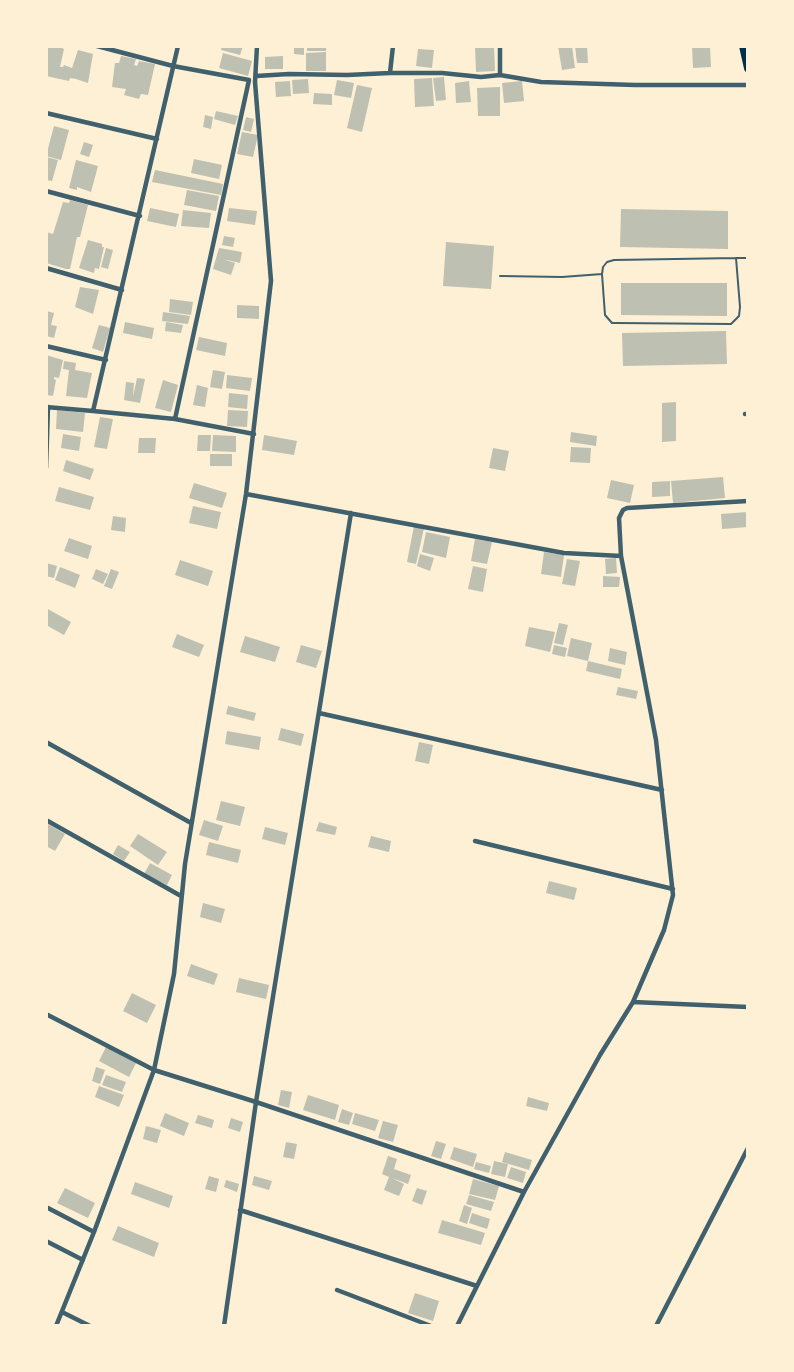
<!DOCTYPE html>
<style>
body{margin:0}
#map{position:relative;width:794px;height:1372px;overflow:hidden;background:#fdf0d5;font-family:Signika,sans-serif}
canvas{display:block}
.frame{position:absolute;inset:0;border:48px solid #fdf0d5;pointer-events:none}
</style>
<div id="map">
<canvas width="794" height="1372"></canvas>
<div class="frame"></div>
</div>
<script>
const ctx = document.querySelector('canvas').getContext('2d');
ctx.lineJoin = 'round';
function paint(path, color) { ctx.fillStyle = color; ctx.fill(path, 'evenodd'); }
const shape = rows => new Path2D(rows.map(r => 'M' + r).join(''));
function stroke(path, color, width, dash) { ctx.strokeStyle = color; ctx.lineWidth = width; ctx.lineCap = dash ? 'butt' : 'round'; ctx.setLineDash(dash || []); ctx.stroke(path); }
const building = shape([
 [46,46,57,46,64,49,60,67,63,67,64,65,72,68,78,50,93,54,88,83,76,79,70,78,69,81,46,76],
 [222,46,243,46,240,55,221,50],
 [294,46,304,46,304,55,294,54],
 [307,46,326,46,326,51,307,51],
 [475,46,494,46,495,71,476,72],
 [558,46,572,46,575,68,562,70],
 [575,46,587,46,588,63,577,63],
 [692,46,710,46,711,67,693,68],
 [418,49,434,50,432,68,416,66],
 [326,52,326,71,306,71,306,53],
 [223,53,252,61,248,76,219,68],
 [121,56,136,59,134,65,137,66,139,61,155,64,148,95,141,94,139,99,124,95,126,89,112,87,115,63,119,63],
 [283,56,283,69,265,69,265,57],
 [444,77,446,100,436,101,433,78],
 [432,78,434,106,415,107,414,79],
 [308,79,309,93,293,94,292,80],
 [337,80,354,83,351,98,334,95],
 [290,81,291,96,276,97,275,82],
 [469,81,471,102,456,103,455,83],
 [522,81,524,101,504,103,502,83],
 [357,85,372,88,362,132,347,128],
 [500,87,500,116,478,116,477,88],
 [314,93,332,94,332,105,313,104],
 [216,111,238,116,235,125,214,119],
 [205,115,213,117,211,129,203,127],
 [246,117,254,119,251,132,243,130],
 [54,126,69,130,61,160,46,156],
 [242,132,258,135,253,157,237,154],
 [84,142,93,145,89,157,80,154],
 [46,157,58,160,52,181,46,180],
 [194,159,222,165,219,179,191,173],
 [76,160,98,166,91,192,77,187,77,190,69,188],
 [155,170,223,184,221,195,152,182],
 [187,190,219,196,216,211,184,205],
 [70,200,88,205,80,237,77,237,70,269,66,269,46,263,46,232,53,234,63,202,69,203],
 [150,208,179,214,176,227,147,221],
 [229,208,257,211,255,225,227,221],
 [621,209,728,211,728,249,620,247],
 [183,210,211,213,209,228,181,226],
 [224,236,235,238,233,247,222,245],
 [88,240,102,244,102,247,104,247,99,269,95,268,94,273,79,268],
 [446,242,494,246,491,289,443,286],
 [106,248,113,250,108,269,101,267],
 [219,248,242,252,240,263,222,259,235,263,231,275,213,269],
 [621,283,727,283,727,316,621,315],
 [80,287,99,290,93,314,75,307],
 [170,299,193,302,191,315,169,312],
 [237,305,259,306,259,319,237,318],
 [46,311,54,313,51,325,57,326,54,338,46,336],
 [163,312,190,316,188,324,162,321],
 [125,322,154,328,152,339,123,333],
 [166,322,183,325,181,333,165,331],
 [99,325,110,328,103,352,92,348],
 [726,331,727,364,623,366,622,333],
 [199,337,227,343,225,356,196,350],
 [46,355,63,360,59,378,54,377,54,379,56,380,53,396,46,395],
 [64,361,76,363,75,370,92,373,87,398,66,396,69,370,63,369],
 [213,370,225,372,222,389,210,387],
 [227,375,252,378,250,391,226,388],
 [137,378,145,379,140,403,124,400,126,382,134,383,133,397],
 [163,380,178,385,171,412,155,408],
 [197,385,208,388,205,407,193,405],
 [229,393,248,395,247,409,228,407],
 [676,402,676,441,662,442,662,403],
 [57,410,85,413,83,432,56,429],
 [228,410,248,411,247,427,227,426],
 [100,417,113,419,107,449,94,447],
 [571,432,597,436,596,446,570,442],
 [63,434,81,437,79,451,61,448],
 [198,435,211,435,210,451,197,451],
 [213,435,236,436,236,452,212,451],
 [264,435,297,441,294,455,262,450],
 [139,438,156,438,155,453,138,453],
 [571,447,591,448,590,463,570,462],
 [493,448,509,451,505,471,489,468],
 [210,454,232,454,232,466,210,466],
 [66,460,94,469,90,480,63,471],
 [723,477,725,498,673,503,671,481],
 [611,480,634,485,630,503,607,498],
 [670,481,670,496,652,497,652,482],
 [194,483,227,493,222,508,189,498],
 [59,487,94,497,90,510,55,501],
 [193,506,221,512,217,529,189,523],
 [747,512,748,527,722,529,721,514],
 [113,516,126,518,125,532,111,530],
 [414,526,424,528,416,564,407,562],
 [426,532,450,537,446,558,422,552],
 [69,538,92,546,88,559,64,551],
 [475,539,492,542,487,564,471,561],
 [544,552,564,555,561,577,541,574],
 [420,554,434,558,430,571,417,566],
 [616,558,617,573,606,574,605,559],
 [567,559,580,561,575,586,562,584],
 [180,560,213,571,208,586,175,575],
 [46,563,57,566,54,578,46,576],
 [473,566,487,569,483,592,468,589],
 [60,567,80,575,75,588,55,580],
 [96,569,108,574,103,584,92,579],
 [111,569,119,572,112,589,104,586],
 [603,576,620,577,619,587,603,587],
 [46,608,71,622,64,635,46,625],
 [559,623,568,625,563,645,554,643],
 [529,627,555,632,550,652,525,646],
 [177,634,204,645,199,657,172,647],
 [245,636,280,647,275,662,240,652],
 [571,638,592,643,588,661,567,656],
 [301,645,322,651,316,668,296,662],
 [554,645,567,648,565,657,552,654],
 [610,648,627,652,625,665,608,661],
 [588,661,622,669,620,679,586,671],
 [618,687,638,691,636,699,616,695],
 [228,706,256,713,254,721,226,714],
 [281,728,304,734,301,746,278,740],
 [227,731,261,737,259,750,225,744],
 [419,742,433,745,429,764,415,761],
 [221,801,245,807,240,826,216,820],
 [204,820,223,826,218,841,199,835],
 [319,822,337,827,335,835,316,831],
 [46,823,65,834,55,851,46,846],
 [265,827,288,833,285,845,262,839],
 [138,834,167,852,158,865,130,846],
 [371,836,391,841,389,852,368,847],
 [209,842,241,850,238,863,206,855],
 [118,845,130,852,124,861,113,854],
 [150,863,172,875,167,885,144,874],
 [549,881,577,888,574,900,546,893],
 [203,903,225,909,221,923,200,917],
 [191,964,218,974,214,985,187,976],
 [239,978,269,985,266,999,236,992],
 [132,993,156,1005,147,1023,123,1011],
 [106,1047,136,1063,129,1077,99,1061],
 [96,1067,105,1070,100,1084,92,1081],
 [106,1075,126,1082,122,1092,102,1085],
 [99,1086,124,1095,119,1107,95,1097],
 [281,1090,292,1092,289,1108,278,1105],
 [308,1095,339,1105,335,1120,303,1110],
 [528,1097,549,1103,547,1111,526,1106],
 [342,1109,353,1113,349,1125,338,1122],
 [165,1113,189,1123,184,1136,160,1126],
 [355,1113,379,1120,375,1131,352,1124],
 [198,1115,214,1120,212,1128,195,1123],
 [231,1118,243,1122,240,1132,228,1128],
 [383,1121,398,1125,393,1142,378,1138],
 [146,1126,161,1130,157,1143,143,1139],
 [436,1141,446,1144,441,1159,431,1156],
 [286,1142,297,1144,294,1159,283,1157],
 [454,1147,477,1154,473,1167,450,1159],
 [505,1152,532,1160,529,1170,502,1162],
 [388,1156,397,1159,394,1169,411,1175,408,1184,392,1178,404,1184,399,1196,384,1190,389,1177,382,1174],
 [494,1161,508,1164,505,1177,491,1174],
 [476,1162,491,1166,489,1173,474,1169],
 [511,1167,526,1172,523,1183,507,1178],
 [209,1176,219,1179,216,1192,205,1189],
 [254,1176,272,1181,269,1190,252,1185],
 [473,1179,499,1186,495,1200,469,1194],
 [226,1180,239,1184,237,1192,224,1187],
 [135,1182,173,1196,169,1208,131,1194],
 [65,1188,95,1203,88,1218,57,1203],
 [417,1188,427,1191,422,1205,412,1201],
 [469,1195,494,1202,491,1211,466,1204],
 [464,1205,472,1208,467,1224,459,1221],
 [472,1213,490,1219,487,1229,469,1223],
 [442,1220,485,1233,481,1245,438,1233],
 [118,1226,159,1243,154,1257,112,1240],
 [415,1293,439,1301,433,1321,408,1313]
]);
const service = shape([
 [736,258,740,307,739,316,731,324,617,323,612,323,605,315,602,274,603,267,607,262,614,260,736,258,748,258],
 [500,276,562,277,602,274]
]);
const minor = shape([
 [97,46,173,66,249,80],
 [390,73,393,46],
 [500,75,500,46],
 [256,76,289,74,347,75,390,73,442,73,481,77,500,75,541,82,635,85,748,85],
 [46,113,157,139],
 [46,191,140,216],
 [46,268,122,290],
 [46,346,106,360],
 [46,407,93,411,178,46],
 [93,411,175,419,254,434],
 [745,414,748,414],
 [175,419,249,80],
 [46,468,48,407],
 [246,494,564,553,621,556,619,518,623,510,627,508,748,501],
 [621,556,656,740,673,895,664,930,633,1002],
 [319,713,662,790],
 [46,742,191,823],
 [46,820,181,896],
 [475,841,673,889],
 [46,1014,154,1070,256,1102,524,1192],
 [46,1207,94,1232],
 [240,1210,477,1286],
 [46,1241,83,1260],
 [337,1290,431,1326],
 [62,1312,90,1326],
 [56,1326,94,1232,154,1070,174,974,185,864,246,494,271,281,255,82,257,46],
 [224,1326,256,1102,351,513],
 [457,1326,524,1192,600,1055,633,1002,748,1007],
 [656,1326,748,1148]
]);
const trunk = shape([
 [743,46,748,68]
]);
paint(building, '#bec0b2');
stroke(service, '#3f606c', 2);
stroke(minor, '#3f606c', 4.5);
stroke(trunk, '#003049', 8);
</script>
